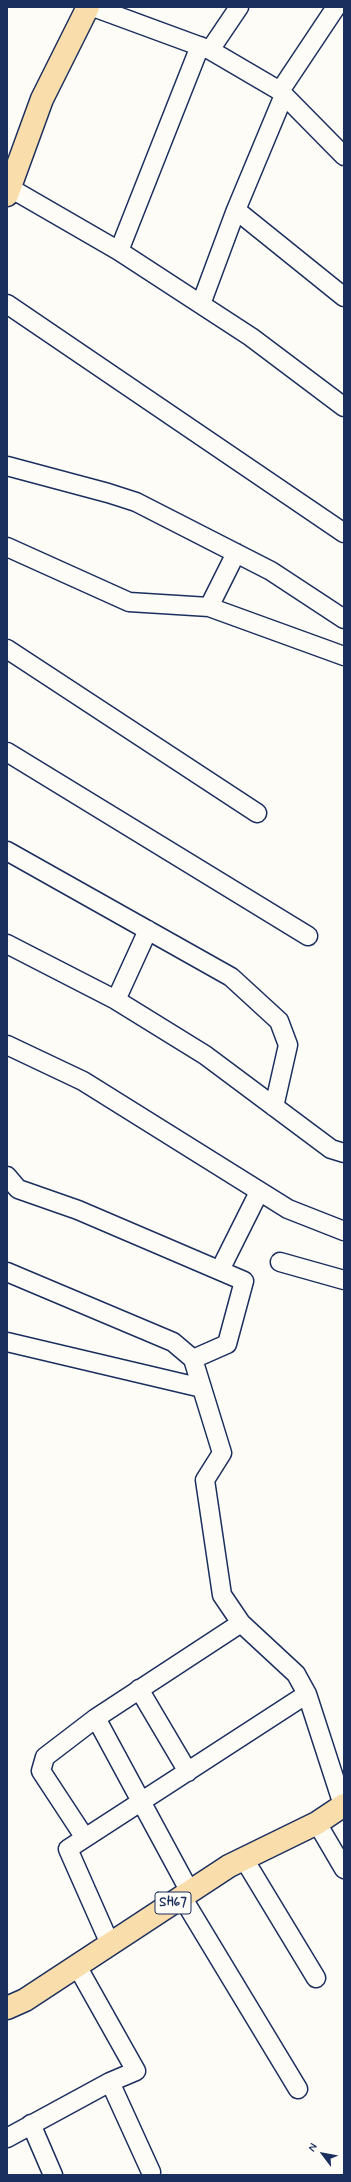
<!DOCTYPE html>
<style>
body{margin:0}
#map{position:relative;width:351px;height:2182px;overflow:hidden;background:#fdfcf7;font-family:Mynerve,sans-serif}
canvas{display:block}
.frame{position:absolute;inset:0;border:8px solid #1b2f5e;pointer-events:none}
.north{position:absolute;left:303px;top:2134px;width:40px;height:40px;-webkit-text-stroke:3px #fdfcf7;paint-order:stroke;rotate:302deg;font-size:11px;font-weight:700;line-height:16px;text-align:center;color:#1b2f5e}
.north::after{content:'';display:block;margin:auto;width:14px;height:18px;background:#1b2f5e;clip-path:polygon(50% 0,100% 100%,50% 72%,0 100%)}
</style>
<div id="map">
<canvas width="351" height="2182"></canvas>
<div class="frame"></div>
<div class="north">N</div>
</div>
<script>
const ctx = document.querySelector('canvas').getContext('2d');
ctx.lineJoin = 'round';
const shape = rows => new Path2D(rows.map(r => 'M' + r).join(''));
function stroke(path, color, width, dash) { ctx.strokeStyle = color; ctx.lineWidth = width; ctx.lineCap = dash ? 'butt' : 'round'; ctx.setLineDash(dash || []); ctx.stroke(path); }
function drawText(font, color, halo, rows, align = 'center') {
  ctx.font = font + ' Mynerve,sans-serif'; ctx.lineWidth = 3; ctx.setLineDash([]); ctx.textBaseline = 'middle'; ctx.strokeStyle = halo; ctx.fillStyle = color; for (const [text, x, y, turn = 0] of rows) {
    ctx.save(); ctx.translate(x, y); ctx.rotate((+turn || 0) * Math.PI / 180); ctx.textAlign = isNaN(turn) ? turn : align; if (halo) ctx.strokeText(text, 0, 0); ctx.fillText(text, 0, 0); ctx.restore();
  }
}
const minor = shape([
 [93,7,210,50,280,91,344,156],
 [210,50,239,7],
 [280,91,336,7],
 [10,188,119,251,251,337,344,407],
 [236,210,344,297],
 [119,251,200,46],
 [7,304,344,533],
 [201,304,236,210,284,95],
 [7,466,108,493,136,502,271,571,344,619],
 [7,547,129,602,209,607,344,656],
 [209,607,236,553],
 [7,649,257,813],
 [7,752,308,936],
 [7,851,231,977,279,1021,288,1045,274,1107],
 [7,944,116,1000,205,1055,331,1149,344,1153],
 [116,1000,148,930],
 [7,1045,83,1081,288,1209,344,1231],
 [7,1176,18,1189,78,1210,244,1281,227,1344,193,1359],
 [280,1262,344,1280],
 [220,1270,259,1192],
 [7,1272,173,1342,193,1359,222,1453,205,1480,222,1595,241,1623,296,1674,307,1694,343,1805],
 [7,1342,202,1388],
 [139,1689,188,1772],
 [96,1718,190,1892],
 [317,1823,344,1869],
 [85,1838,41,1771,45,1757,96,1718,241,1623],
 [244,1859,316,1978],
 [182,1897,298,2089],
 [110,1944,68,1849,307,1694],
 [110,2082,151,2172],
 [31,2124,53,2175],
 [7,2138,110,2082,136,2071,77,1966]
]);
const major = shape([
 [7,195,42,99,88,7],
 [7,2008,25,2000,229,1866,317,1823,344,1805]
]);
const shields = [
 [173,1903,36]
];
const shieldNames = [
 ["SH67",173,1903]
];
stroke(minor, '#1b2f5e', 21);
stroke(major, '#1b2f5e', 25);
stroke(minor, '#fdfcf7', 18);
stroke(major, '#f9ddab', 22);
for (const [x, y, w] of shields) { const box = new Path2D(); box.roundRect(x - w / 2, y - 11, w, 22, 3); ctx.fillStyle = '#fdfcf7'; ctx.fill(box); stroke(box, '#1b2f5e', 1); }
drawText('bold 13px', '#1b2f5e', null, shieldNames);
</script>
